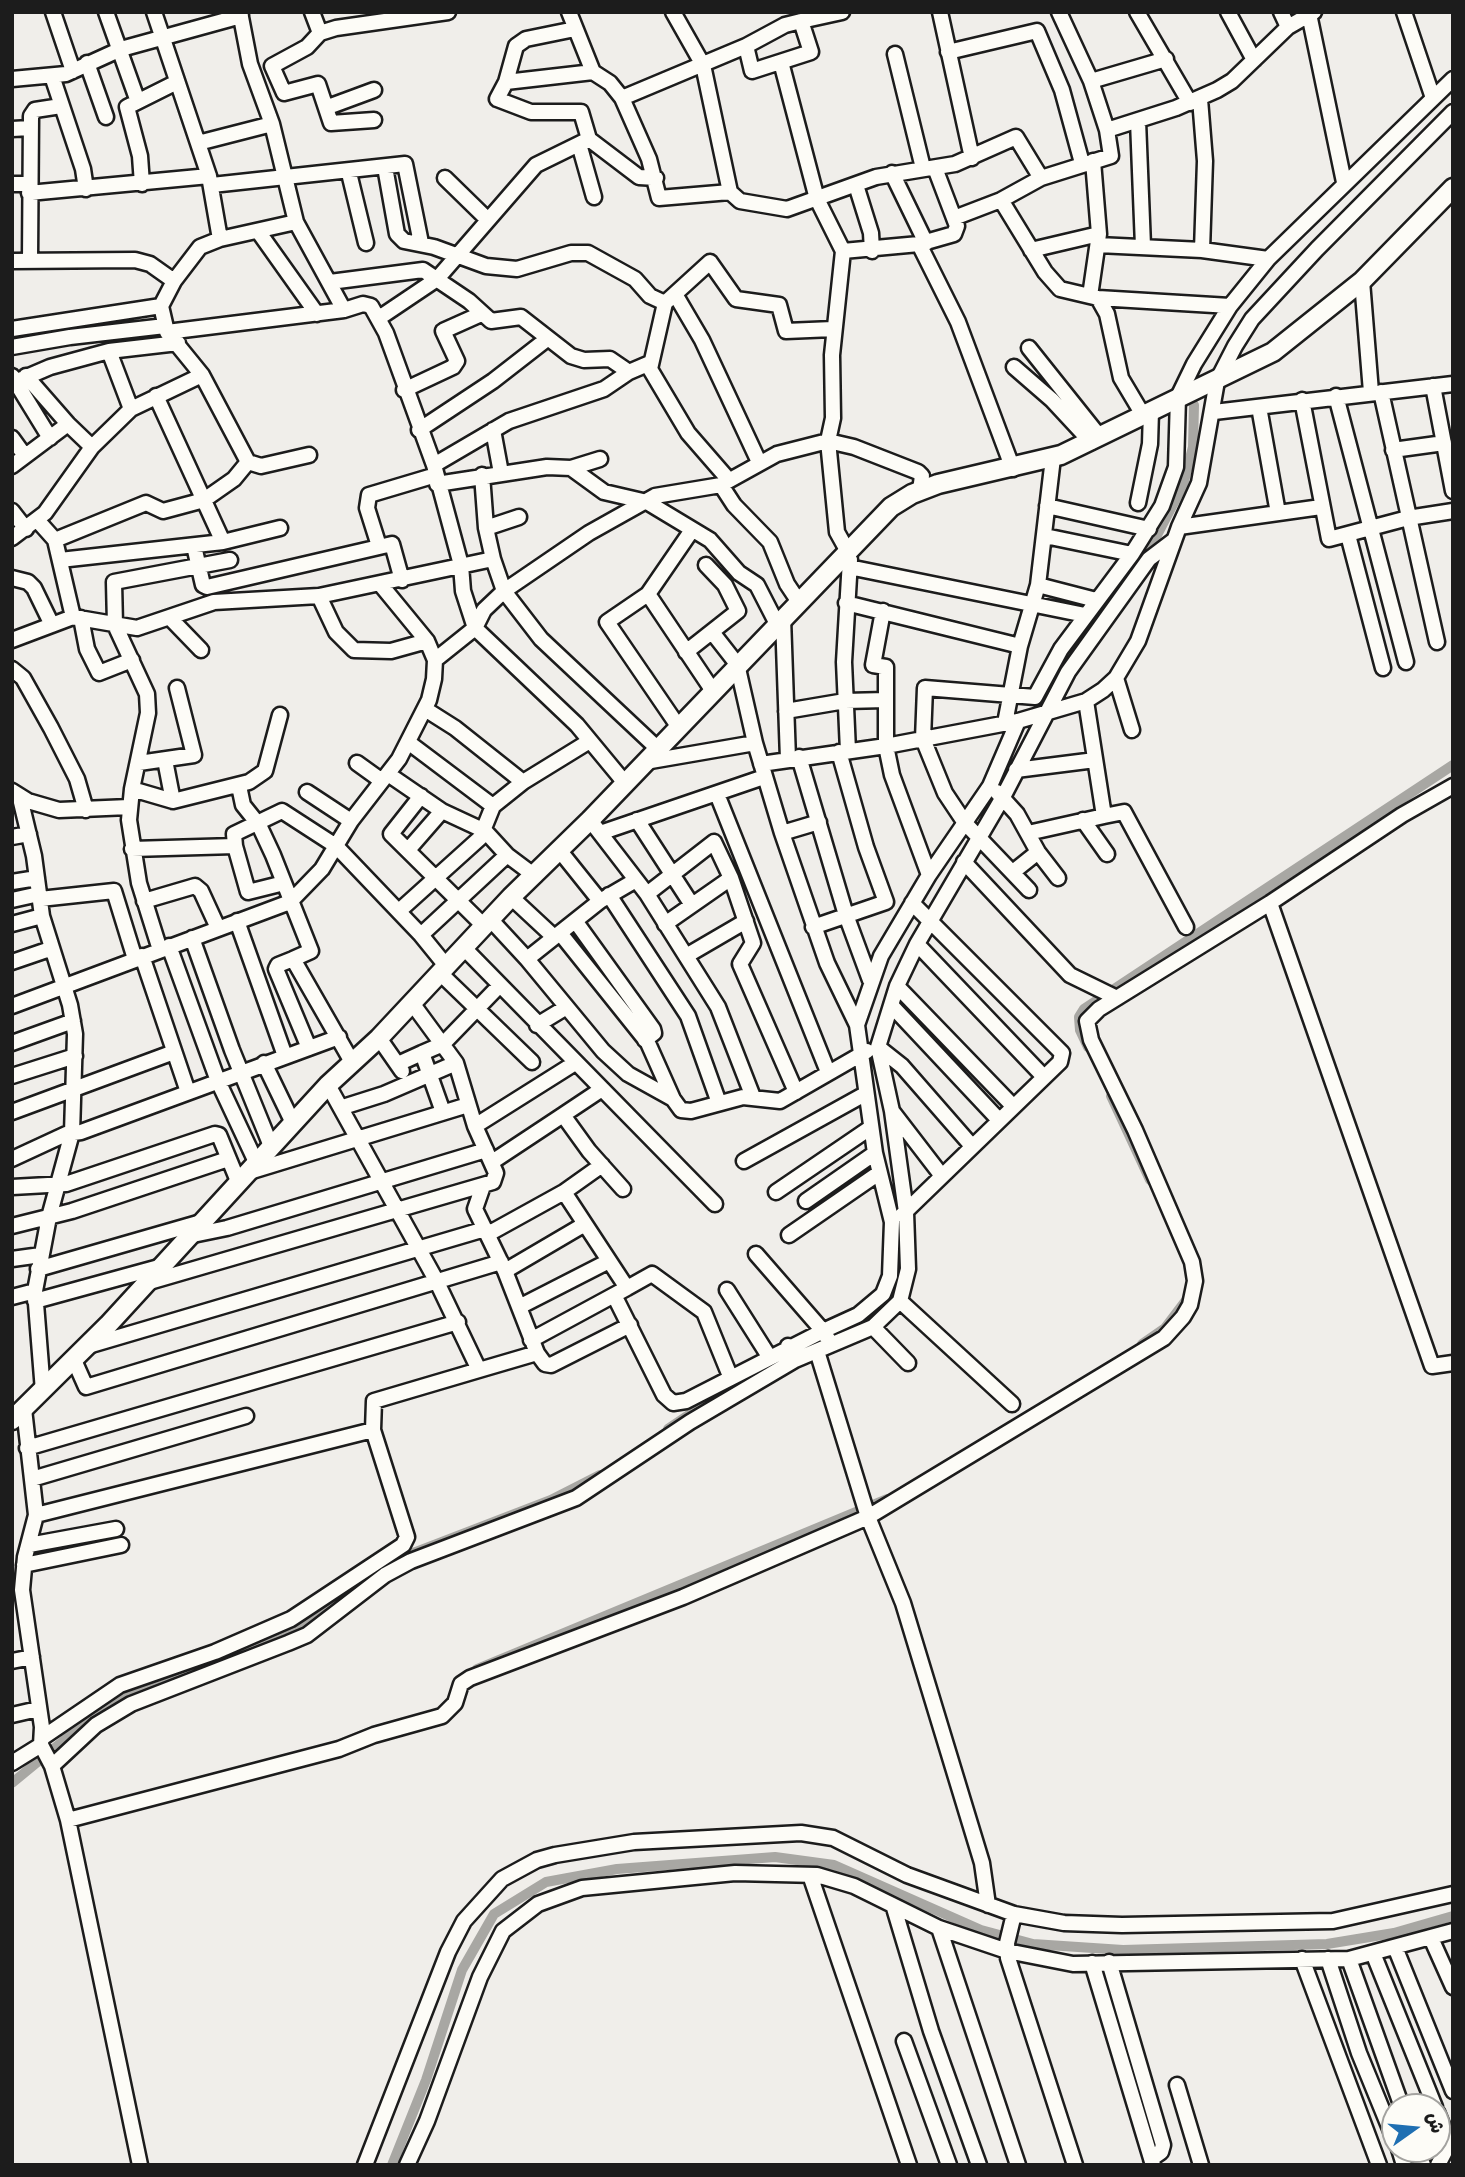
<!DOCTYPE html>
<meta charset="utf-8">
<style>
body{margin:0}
#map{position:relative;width:1465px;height:2177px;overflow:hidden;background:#f0eeea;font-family:Mynerve,"Playpen Sans Arabic",sans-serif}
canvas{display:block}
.frame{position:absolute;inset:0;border:14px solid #1c1c1c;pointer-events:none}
.north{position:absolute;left:1381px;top:2093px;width:70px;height:70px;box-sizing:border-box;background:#fdfcf7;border:2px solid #a3a29f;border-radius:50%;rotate:75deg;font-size:19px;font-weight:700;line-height:28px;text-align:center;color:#1c1c1c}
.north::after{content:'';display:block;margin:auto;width:24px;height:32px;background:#1f6fb2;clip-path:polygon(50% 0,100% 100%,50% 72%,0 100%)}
</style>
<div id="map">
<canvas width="1465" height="2177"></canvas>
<div class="frame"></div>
<div class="north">ش</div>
</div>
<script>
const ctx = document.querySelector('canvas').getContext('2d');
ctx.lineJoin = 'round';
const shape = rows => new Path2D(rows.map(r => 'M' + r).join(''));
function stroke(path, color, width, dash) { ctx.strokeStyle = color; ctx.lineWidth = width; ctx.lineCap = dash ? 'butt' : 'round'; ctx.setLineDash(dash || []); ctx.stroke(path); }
const canal = shape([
 [1097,618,1154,541,1183,485,1193,447,1194,405],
 [1088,1047,1080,1030,1079,1017,1084,1009,1453,765],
 [1111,1096,1150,1180],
 [1142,1344,1165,1328,1187,1299],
 [668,1429,732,1386],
 [247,1652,311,1622,353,1586,403,1557,551,1500,600,1475],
 [477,1669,887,1499],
 [12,1783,102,1709,137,1688,201,1671],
 [392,2165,426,2080,462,1970,494,1914,546,1882,617,1869,775,1857,834,1865,981,1930,1033,1944,1123,1950,1327,1944,1394,1933,1453,1916]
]);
const minor = shape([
 [53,12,73,71],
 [106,12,137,99],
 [154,12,209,176,220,239],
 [240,12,250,64,272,124,296,222,344,310],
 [312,12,320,33],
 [569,12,593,72,610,83,622,98,649,159,659,198,730,192],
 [673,12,703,65,730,192,740,201,787,209,876,177,955,164,1016,137,1041,178],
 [940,12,972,158],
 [1059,12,1091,81,1107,130,1176,108,1217,90,1232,81,1288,27,1314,12],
 [1137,12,1190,103],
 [1228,12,1254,60],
 [1281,12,1288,27],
 [1404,12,1433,98],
 [1309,14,1344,182],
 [575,29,526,39,516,46,506,82,497,99,531,112,581,112,589,139,639,177,656,178],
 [746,46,785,25,801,21],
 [948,52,1037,31,1062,90,1082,163],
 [895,54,923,168],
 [781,62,817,199,843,251,832,355,833,418,828,441,837,532,847,550],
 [87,63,106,117],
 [52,76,83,169,86,189],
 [12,79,66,74,121,49,241,16],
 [1091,81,1166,59],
 [506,82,593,72],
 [622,98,746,46,752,71,811,52,801,21,842,12],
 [1200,99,1205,161,1202,250],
 [328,107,374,90],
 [374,120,331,123,318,84,284,93,272,66,307,47,320,33,336,28,448,12],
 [1138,121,1143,246],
 [12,129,30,128],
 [198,143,272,124],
 [579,144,594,197],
 [385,167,397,234,404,241,434,247,486,266,517,269,571,253,588,253,635,279,650,296,665,303],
 [349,173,366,243],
 [892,173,926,243],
 [445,178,488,220],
 [12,184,29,184],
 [142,184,140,156,127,107,177,82],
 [212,185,405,164,421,243],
 [856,185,871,233,872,251],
 [29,193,209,176],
 [1001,200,1045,272,1060,289,1098,298,1230,306],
 [954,218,1001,200,1041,178,1111,156,1107,130],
 [296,222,220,239,200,247,174,281,161,306,167,332,202,375,248,462,261,466,309,455],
 [258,231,317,314],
 [919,244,958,322,1013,469],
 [1098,245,1202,250,1268,259],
 [1031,250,1099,234],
 [843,251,919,244,954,234,957,226,935,168],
 [30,260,31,116,35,110,61,106],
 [12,261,135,260,150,264,174,281],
 [1362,281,1371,392],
 [330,282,423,270,469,301,491,321,521,317,571,356,584,360,610,359,629,372],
 [675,294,702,340,759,462],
 [1090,296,1099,234,1093,161],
 [1098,298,1107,314,1121,378,1143,415],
 [379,318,437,279,536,165,589,139],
 [12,329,161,306],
 [167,332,344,310,363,304,371,306,386,333,434,465,461,565,463,591,475,628,577,725,625,783],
 [12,347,70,337,165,326],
 [1029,348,1100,437],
 [109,351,131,409],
 [1014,367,1052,400,1091,442],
 [12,376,50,438],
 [26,376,68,424,92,447],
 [15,382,50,367,109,351,178,343],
 [1433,386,1453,491],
 [404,390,453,367,457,361,443,331,481,314],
 [1381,392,1437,642],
 [156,396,223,542],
 [1336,396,1406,662],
 [1302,400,1329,539,1408,518,1453,511],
 [1259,407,1278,513],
 [1214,412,1453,384],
 [419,430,493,381,547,339],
 [493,430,501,473],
 [12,438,25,456],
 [1393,450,1444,443],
 [434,465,509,421,604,389,629,372,650,363],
 [12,466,68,424],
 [571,468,604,492,647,502,710,540,739,573,757,585,777,624],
 [728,479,688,433,650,369,665,303,710,262,736,299,779,305,786,331,833,329],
 [437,484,547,467,571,468,600,459],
 [721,485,734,505,770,542,787,584,799,602],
 [1138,503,1150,444,1151,411],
 [1047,506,1149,529],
 [12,511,26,529],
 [38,521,55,540,73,617],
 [1179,527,1321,507],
 [486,528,519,517],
 [1348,535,1383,668],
 [1045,536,1132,554],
 [12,538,45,513,92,447,131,409,202,375],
 [55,540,146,503,163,511,204,500,234,479,248,462],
 [194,546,203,585,207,587,392,544,402,580],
 [379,546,367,508,369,495,436,475],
 [493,559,504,591,541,639,657,748],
 [60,560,223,542,280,528],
 [849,567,1085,615],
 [12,578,28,582,34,588,52,625],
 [1038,585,1096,600],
 [648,594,713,691],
 [319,596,336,632,354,650,391,651,427,641],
 [846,603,1020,646],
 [883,611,873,665,886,667,886,746,892,775,929,875],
 [81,618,87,649,99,673,132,660],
 [783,618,788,759],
 [171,619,201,650],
 [712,632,737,664,755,743,782,833,827,963,857,1025],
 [12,640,73,617,137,628,214,602,319,596,493,559,486,528,482,475],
 [686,652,738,611,725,585,706,565],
 [435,660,475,628,484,610,504,591,589,533,655,496,721,485,777,454,828,441,854,447,918,472,922,476,920,490],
 [12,669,23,678,51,728,77,779,86,810],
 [1116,678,1132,730],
 [425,709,455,728,523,782],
 [786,711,845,701,886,700],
 [1005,723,1020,646,1038,585,1053,458],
 [678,726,607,622,648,594,692,530],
 [408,742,493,806],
 [848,751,844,662,850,560],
 [799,757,846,915,870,980],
 [165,760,173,801],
 [645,762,755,743],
 [139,763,194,755,177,688],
 [357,763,382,781],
 [761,764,886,746,1018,721,1086,701,1103,690,1116,678,1138,641,1179,527,1199,483,1217,381,1235,346,1252,319,1317,249,1453,112],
 [1016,770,1095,760],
 [388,774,442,811,485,831,507,855,535,876],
 [239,786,243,805,259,825,273,855,311,951,293,959,352,1062],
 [132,789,173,801,249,782,265,771,280,715],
 [12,791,28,801,59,810,129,807],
 [307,792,351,821],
 [997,792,1017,814,1038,852,1058,878],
 [717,794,828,1072],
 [421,796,391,834,484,926],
 [20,798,34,856,42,916,70,1005,75,1034,72,1133,49,1217,35,1291,43,1391],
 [1104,816,1124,812,1186,927],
 [590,820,647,894,718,1007,753,1097],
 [637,820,692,905],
 [1083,820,1107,854],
 [600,833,764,777],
 [782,833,819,822],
 [1028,833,1104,816,1086,701],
 [12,837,29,834],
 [235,846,234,834,282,811,336,846,421,935,447,967],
 [132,849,235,846,248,892,284,883],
 [408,850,442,811],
 [560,851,600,901],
 [964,862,1070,975,1117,998],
 [1013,872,1038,852],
 [12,882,37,878],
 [1029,890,965,823,945,793,923,739,925,688,1035,697,1061,649,1132,554,1162,506,1176,467,1178,397,1194,364,1230,306,1268,259,1453,79],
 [647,894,714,842,731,878,753,943,740,964,796,1092],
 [609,895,688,1016,719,1103],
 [511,897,554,937],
 [40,899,114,891,135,959],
 [12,900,39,894],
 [144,901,195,886,201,891,218,928],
 [1270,903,1432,1366,1453,1363],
 [399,911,480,838,493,806,523,782,588,742],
 [490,919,527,959,603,1051,628,1074,673,1099],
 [237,921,285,1056],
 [576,922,653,1029,654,1033,645,1040],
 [12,924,42,916],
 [665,924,731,878],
 [813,927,886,902,866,847,839,752],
 [560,933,648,1043,673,1099,681,1110,691,1111,743,1097,780,1101,867,1051],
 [421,935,507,855],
 [192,938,232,1050,271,1146],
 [917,944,1044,1077],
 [169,946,218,1081,256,1162],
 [464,948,715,1204],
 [160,950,139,883,129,820,132,789,148,713,147,694,115,625,114,582,230,560],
 [142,956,188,1092],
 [686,956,746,921],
 [293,959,278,965,276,969,309,1048],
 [527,959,600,901,636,880],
 [12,962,50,949],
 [441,974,532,1062],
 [897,986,1012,1105],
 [891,1005,998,1119],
 [12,1006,290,902,322,869,351,821,399,759,429,700,434,679,435,660,427,641,381,585],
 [537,1025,565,1008],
 [379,1038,402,1071],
 [12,1043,73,1021],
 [878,1047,902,1066,971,1145],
 [422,1053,443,1044,500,985],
 [264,1063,293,1123],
 [400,1063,422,1053,443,1112],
 [12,1076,75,1056],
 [343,1107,384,1094,456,1063],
 [892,1111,942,1176],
 [12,1112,174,1052],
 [563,1115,602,1089],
 [475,1126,575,1063],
 [12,1159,66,1134,81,1132,339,1037],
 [744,1161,865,1094],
 [492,1162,563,1115,589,1151,623,1189],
 [249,1172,468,1105],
 [12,1187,66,1184,215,1134,219,1135,238,1181],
 [776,1192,870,1128],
 [806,1201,875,1153],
 [902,1215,1060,1062,1062,1053,912,903],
 [12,1226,72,1211,228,1159],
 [488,1234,564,1192],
 [789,1235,879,1173],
 [188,1236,227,1228,486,1150],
 [756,1254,823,1331,858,1315,883,1294,890,1276,892,1222,875,1153,857,1025,881,956,929,875,990,786,1018,721],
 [12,1259,41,1255],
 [38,1269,198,1223],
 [505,1271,585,1224],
 [146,1283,493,1182,496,1173,475,1126,456,1063,412,1003],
 [627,1288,652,1274,704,1312,730,1376],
 [727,1290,770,1358,823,1331,828,1339],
 [12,1297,35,1291],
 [615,1297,664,1395,673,1403,686,1401,770,1358],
 [35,1301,159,1267],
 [900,1301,1012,1404],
 [519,1307,609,1261],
 [873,1327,908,1363],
 [531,1340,627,1288,564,1192,602,1165],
 [88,1346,485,1229],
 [817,1351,868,1517,903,1603,982,1863,988,1905],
 [537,1353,545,1364,551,1365,630,1325],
 [74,1360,86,1387,501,1262],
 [795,1360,873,1327,900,1301,908,1269,906,1212,892,1111,878,1047,897,986,917,944,1003,797,1068,672,1149,559,1174,540],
 [479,1370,537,1353,505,1271,475,1209,483,1186],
 [24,1409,36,1515,25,1557,22,1590,42,1727,41,1745,52,1766,68,1820,140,2165],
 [27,1448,458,1322],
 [32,1479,246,1416],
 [36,1515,373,1430],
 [29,1545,116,1529],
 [24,1565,121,1545],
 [12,1661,32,1657],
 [12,1715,38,1709],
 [42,1738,120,1685,215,1652,291,1619,403,1545,407,1537,373,1430,374,1401,479,1370,436,1280,328,1085],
 [12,1763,41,1745],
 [52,1766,96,1725,131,1704,288,1643,307,1635,385,1575,411,1561,576,1498,690,1422,795,1360,788,1346],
 [68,1820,339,1749,374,1735,442,1716,455,1703,461,1684,470,1678,683,1597,868,1517,1164,1338,1183,1317,1190,1305,1195,1281,1192,1262,1135,1130,1091,1040,1087,1021,1099,1009,1270,903,1402,815,1453,786],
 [810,1875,909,2165],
 [894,1908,931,2031,979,2165],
 [1014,1914,1007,1943,1008,1958,1075,2165],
 [939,1928,1018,2165],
 [1431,1938,1453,1987],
 [1395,1947,1453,2091],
 [1373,1953,1435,2107],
 [1302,1959,1379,2165],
 [1328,1959,1359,2053,1395,2141],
 [1349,1959,1402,2107],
 [1109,1962,1163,2145,1161,2152,1151,2159],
 [1092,1963,1153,2165],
 [904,2041,949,2165],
 [1177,2085,1201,2165],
 [1437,2112,1449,2142],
 [1399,2149,1404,2165],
 [1417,2149,1423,2165],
 [365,2165,448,1952,464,1921,502,1879,537,1860,555,1855,634,1842,801,1833,833,1838,907,1875,1014,1914,1064,1923,1122,1925,1333,1921,1453,1894],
 [407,2165,427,2121,480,1977,503,1931,538,1904,582,1888,735,1873,817,1875,854,1886,939,1928,1007,1951,1073,1964,1349,1959,1453,1931],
 [1438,2165,1453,2136]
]);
const major = shape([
 [12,1420,108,1325,328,1085,379,1038,511,897,590,820,891,507,912,494,938,484,1061,455,1273,352,1362,281,1453,188]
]);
stroke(canal, '#a8a7a3', 10);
stroke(minor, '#1c1c1c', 19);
stroke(major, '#1c1c1c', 23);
stroke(minor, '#fdfcf7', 14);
stroke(major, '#fdfcf7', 18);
</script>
